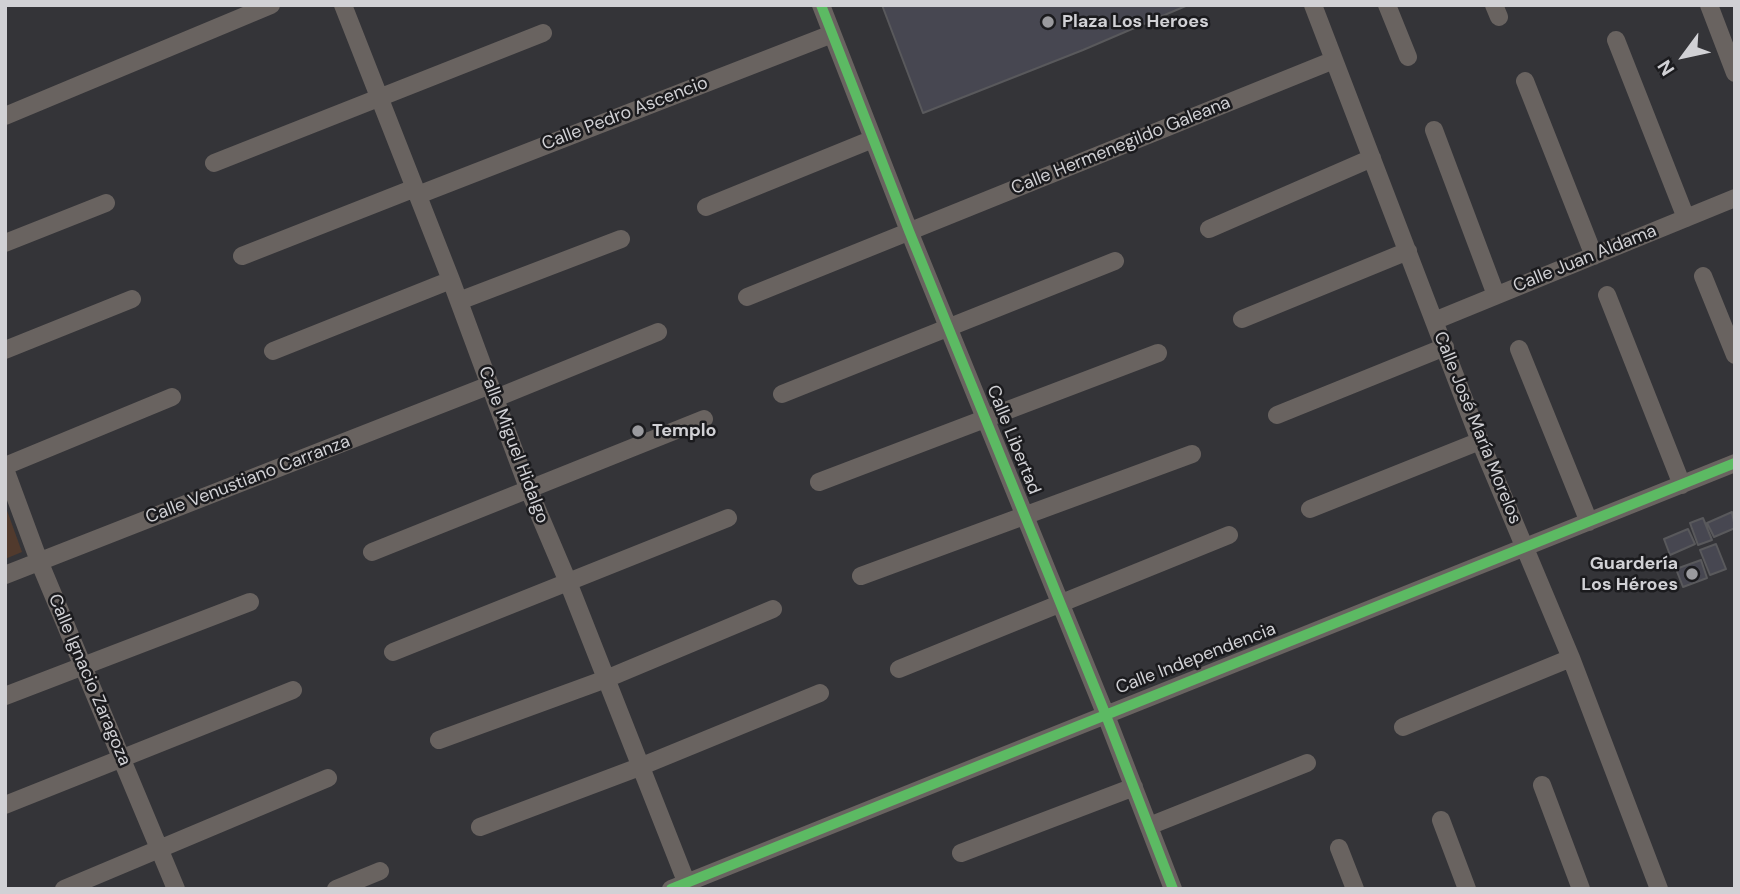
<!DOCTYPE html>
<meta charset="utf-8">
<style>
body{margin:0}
#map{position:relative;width:1740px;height:894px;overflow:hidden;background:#343438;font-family:"DM Sans",sans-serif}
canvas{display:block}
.frame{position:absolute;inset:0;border:7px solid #d1d1d5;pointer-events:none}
.north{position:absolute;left:1649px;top:21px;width:70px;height:70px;-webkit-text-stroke:5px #1b1b1e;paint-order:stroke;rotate:237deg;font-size:19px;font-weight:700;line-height:28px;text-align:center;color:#d1d1d5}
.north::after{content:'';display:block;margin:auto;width:24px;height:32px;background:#d1d1d5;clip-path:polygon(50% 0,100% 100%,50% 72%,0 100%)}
</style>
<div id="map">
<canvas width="1740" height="894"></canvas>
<div class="frame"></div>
<div class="north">N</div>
</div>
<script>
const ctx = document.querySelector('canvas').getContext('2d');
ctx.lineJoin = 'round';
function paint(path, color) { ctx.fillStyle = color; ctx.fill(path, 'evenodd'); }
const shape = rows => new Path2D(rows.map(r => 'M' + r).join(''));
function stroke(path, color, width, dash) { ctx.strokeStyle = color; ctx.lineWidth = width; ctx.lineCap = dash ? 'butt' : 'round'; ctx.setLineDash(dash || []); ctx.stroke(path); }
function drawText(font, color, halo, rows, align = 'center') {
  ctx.font = font + ' "DM Sans",sans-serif'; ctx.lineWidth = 5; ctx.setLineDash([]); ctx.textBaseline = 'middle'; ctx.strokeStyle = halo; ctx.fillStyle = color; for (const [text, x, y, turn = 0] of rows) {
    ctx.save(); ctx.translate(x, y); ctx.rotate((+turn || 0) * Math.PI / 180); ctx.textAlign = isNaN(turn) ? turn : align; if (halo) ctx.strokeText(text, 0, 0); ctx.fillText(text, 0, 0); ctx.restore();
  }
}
const green = shape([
 [5,505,22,552,5,559]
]);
const building = shape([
 [882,5,1188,5,1083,50,923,113,882,5],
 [1732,512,1735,528,1714,537,1707,523,1732,512],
 [1703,518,1712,540,1698,545,1690,523,1703,518],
 [1688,529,1695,544,1670,555,1664,539,1688,529],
 [1716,544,1726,569,1710,575,1700,550,1716,544],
 [1701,560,1707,578,1683,587,1676,569,1701,560]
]);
const minor = shape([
 [343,5,451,280,528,488,568,582,689,889],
 [821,5,909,231,1105,713,1173,889],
 [1313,5,1480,441,1571,658,1659,889],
 [1387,5,1408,57],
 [1494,5,1499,17],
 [1709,5,1735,73],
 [1616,40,1686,218],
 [1525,81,1594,256],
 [5,116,271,5],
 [1434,130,1496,295],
 [214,163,543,33],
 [418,195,832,34],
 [706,207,873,139],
 [1209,229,1372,158],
 [5,243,106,203],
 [242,256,415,188],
 [1703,276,1735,355],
 [1607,295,1682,485],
 [747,297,1334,60],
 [459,301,621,239],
 [1242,319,1408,251],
 [1434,321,1735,198],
 [1519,349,1589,522],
 [5,350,132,299],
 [273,351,451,280],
 [782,394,1115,261],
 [496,398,658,332],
 [1277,415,1445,347],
 [5,466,172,397],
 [5,469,39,561,176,889],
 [819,482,1158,353],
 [1310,509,1480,441],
 [372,552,704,419],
 [5,575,490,385],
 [861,576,1192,454],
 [393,652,728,518],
 [899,669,1229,535],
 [5,696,250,602],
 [1403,727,1571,658],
 [439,740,606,679,773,609],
 [1542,785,1581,889],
 [5,805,293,690],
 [1441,820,1467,889],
 [1149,826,1307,763],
 [480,827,642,766,820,693],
 [1339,848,1355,889],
 [961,853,1134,787],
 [64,889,328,778],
 [336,889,380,871],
 [671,889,1735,463]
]);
const cycleway = shape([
 [821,5,909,231,1105,713,1173,889],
 [671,889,1735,463]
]);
const markers = [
 [1048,22,7,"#9a9a9e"],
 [638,431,7,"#9a9a9e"],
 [1692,574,7,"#9a9a9e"]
];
const poiNames = [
 ["Plaza Los Heroes",1062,22],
 ["Templo",652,431],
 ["Guardería",1678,564,"right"],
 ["Los Héroes",1678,585,"right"]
];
const streetNames = [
 ["Calle Pedro Ascencio",625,114,-21],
 ["Calle Hermenegildo Galeana",1121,146,-22],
 ["Calle Juan Aldama",1585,259,-22],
 ["Calle José María Morelos",1477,428,68],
 ["Calle Libertad",1013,440,68],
 ["Calle Miguel Hidalgo",513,445,69],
 ["Calle Venustiano Carranza",248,480,-21],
 ["Calle Independencia",1196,659,-21],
 ["Calle Ignacio Zaragoza",89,680,67]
];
paint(green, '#513a2d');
paint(building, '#474751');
stroke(building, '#59595c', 2);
stroke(minor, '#696360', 18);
stroke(cycleway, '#5cba63', 10);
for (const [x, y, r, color] of markers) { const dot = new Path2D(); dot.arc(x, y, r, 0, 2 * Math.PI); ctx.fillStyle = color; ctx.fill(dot); stroke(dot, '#1b1b1e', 2.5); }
drawText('bold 18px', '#d1d1d5', '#1b1b1e', poiNames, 'left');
drawText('18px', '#d1d1d5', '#1b1b1e', streetNames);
</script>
